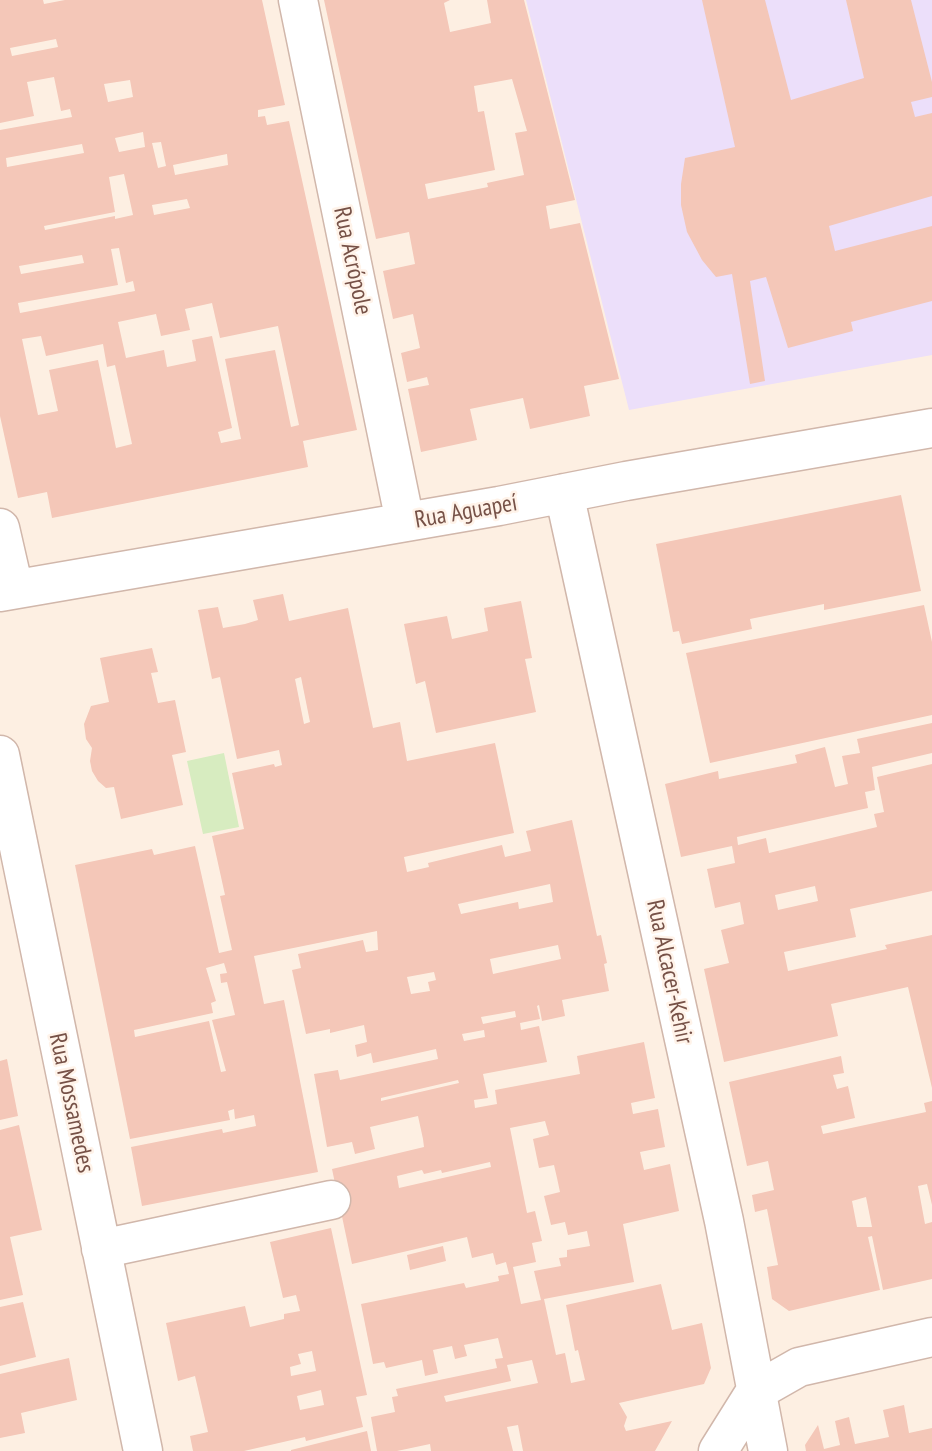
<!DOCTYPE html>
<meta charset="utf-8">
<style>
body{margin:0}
canvas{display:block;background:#fdefe2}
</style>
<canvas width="932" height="1451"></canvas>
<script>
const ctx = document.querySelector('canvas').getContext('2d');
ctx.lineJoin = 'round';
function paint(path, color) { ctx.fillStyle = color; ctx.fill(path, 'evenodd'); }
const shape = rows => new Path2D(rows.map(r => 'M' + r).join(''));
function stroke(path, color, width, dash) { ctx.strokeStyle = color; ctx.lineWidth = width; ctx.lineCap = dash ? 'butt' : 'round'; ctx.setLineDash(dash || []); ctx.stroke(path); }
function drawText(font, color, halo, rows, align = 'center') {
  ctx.font = font + ' "PT Sans Narrow",sans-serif'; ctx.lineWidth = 5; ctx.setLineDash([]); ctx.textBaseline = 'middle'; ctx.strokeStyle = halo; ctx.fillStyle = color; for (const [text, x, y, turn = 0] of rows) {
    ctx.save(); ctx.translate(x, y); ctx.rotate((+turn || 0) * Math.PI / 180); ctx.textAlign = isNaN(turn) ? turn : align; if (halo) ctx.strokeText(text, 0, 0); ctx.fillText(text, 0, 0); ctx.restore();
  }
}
const education = shape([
 [526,0,932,0,932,355,629,410]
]);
const green = shape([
 [224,753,239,827,203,834,187,761]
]);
const building = shape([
 [0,0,43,0,44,4,65,0,262,0,285,105,258,110,258,117,265,116,267,125,289,121,357,430,303,441,308,467,52,518,47,492,18,498,0,416,0,130,72,117,70,109,61,111,54,77,27,82,34,116,0,123],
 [56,39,58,47,12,56,10,48],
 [130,80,133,97,108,102,104,84],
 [143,132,145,147,119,152,115,138],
 [161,142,166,166,158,168,152,143],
 [82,144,84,153,7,167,6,158],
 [227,154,228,165,175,175,173,165],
 [124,174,133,215,115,219,115,216,45,230,44,226,115,212,109,177],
 [187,199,190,208,154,215,152,205],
 [119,248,126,283,133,281,135,291,20,313,18,303,118,285,111,249],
 [82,255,84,263,21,274,19,266],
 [212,303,220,338,278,326,299,425,291,427,275,350,225,359,241,439,221,443,218,432,232,428,212,336,192,340,196,361,167,367,164,350,126,358,118,322,156,314,161,336,190,330,185,309],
 [41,336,46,356,103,344,107,367,115,365,132,444,116,448,98,360,49,370,58,411,38,415,22,339],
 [324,0,450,0,444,3,450,32,491,23,487,0,524,0,575,200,546,206,550,229,580,223,619,379,584,386,590,416,530,429,523,398,470,409,477,440,421,452,408,389,429,385,427,377,407,382,401,353,420,348,413,314,393,319,383,271,415,264,409,232,376,239],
 [512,79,527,131,515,133,524,175,487,183,488,187,428,199,425,184,495,170,484,111,478,112,474,86],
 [702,0,765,0,791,100,864,78,846,0,911,0,932,82,932,97,911,102,915,117,932,113,932,196,829,226,835,251,932,226,932,301,851,322,853,331,788,348,766,277,750,281,765,381,750,384,732,274,716,277,702,260,687,232,681,205,681,184,685,158,735,147],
 [901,495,921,591,824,610,824,604,750,619,752,629,682,644,679,631,673,632,656,544],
 [283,594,289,621,348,608,373,728,400,722,407,761,495,743,514,833,404,857,407,872,429,867,428,863,502,845,505,857,531,851,526,831,572,820,597,936,601,935,607,963,604,964,609,991,562,1000,565,1016,542,1021,539,1005,537,1006,540,1019,520,1023,521,1030,539,1026,547,1062,483,1074,488,1098,474,1100,475,1108,497,1104,495,1090,580,1074,577,1056,644,1042,655,1098,631,1103,633,1114,658,1109,665,1147,640,1152,644,1170,670,1164,679,1211,623,1224,634,1282,544,1299,556,1355,565,1353,571,1383,585,1380,578,1350,575,1351,566,1305,661,1284,672,1330,702,1323,711,1368,704,1384,619,1403,627,1417,624,1426,626,1431,672,1421,655,1451,523,1451,518,1425,507,1427,513,1451,431,1451,430,1444,397,1451,377,1451,371,1417,395,1412,392,1397,398,1396,396,1389,497,1368,495,1359,503,1358,498,1338,464,1345,467,1356,455,1359,452,1346,433,1350,438,1373,425,1376,422,1360,386,1368,384,1362,373,1364,361,1304,464,1283,466,1288,499,1281,498,1276,509,1274,506,1262,496,1265,493,1253,472,1258,467,1237,352,1264,332,1169,424,1147,423,1139,418,1116,370,1127,375,1149,355,1154,352,1142,327,1147,314,1074,338,1070,340,1080,438,1059,436,1049,373,1063,371,1053,357,1057,355,1045,367,1042,364,1025,330,1033,330,1029,306,1034,292,970,301,968,298,954,363,940,366,952,378,950,377,931,254,956,264,1004,284,1000,318,1172,142,1206,131,1147,222,1129,223,1133,256,1126,254,1115,235,1119,234,1109,228,1111,230,1120,130,1139,75,865,152,849,154,855,195,846,219,953,232,950,220,896,225,895,212,836,244,829,232,773,274,764,275,767,282,765,279,750,237,759,220,677,212,679,198,610,218,607,223,628,245,624,258,620,253,600],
 [301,677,310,722,304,724,295,679],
 [550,884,553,902,519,909,518,902,461,914,458,904],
 [558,945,561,959,493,974,490,959],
 [224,963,227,973,220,974,221,983,227,982,235,1015,212,1020,226,1071,221,1072,209,1021,135,1037,134,1030,213,1013,211,1003,216,1001,206,968],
 [434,972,436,980,428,982,430,991,411,994,407,977],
 [515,1011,516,1017,483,1024,481,1017],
 [484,1030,485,1037,464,1041,462,1034],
 [458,1080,459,1083,381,1101,381,1098],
 [545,1121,549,1135,533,1139,539,1168,554,1165,557,1178,560,1192,544,1196,551,1225,565,1222,568,1235,587,1231,590,1246,567,1250,567,1257,559,1258,561,1266,534,1271,541,1300,521,1304,513,1267,536,1262,532,1243,542,1241,535,1211,527,1213,510,1128],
 [490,1162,491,1167,399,1188,397,1176,422,1170,424,1174,441,1170,442,1173],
 [532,1360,538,1383,446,1402,444,1396,511,1381,507,1365],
 [521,601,532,658,525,659,536,712,436,733,425,681,416,684,404,624,447,616,452,639,488,631,484,608],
 [924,605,932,642,932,715,710,763,686,653],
 [152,648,158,672,151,673,158,703,175,700,186,752,172,755,183,805,121,819,114,787,106,788,98,781,92,771,90,761,92,748,86,739,84,724,91,706,109,702,100,658],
 [932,723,932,753,872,767,875,790,865,792,868,808,737,837,738,845,766,838,769,853,877,827,874,814,884,812,877,777,932,764,932,891,850,909,856,937,784,952,788,971,887,949,885,945,932,935,932,1088,908,987,831,1004,838,1036,724,1062,704,969,729,963,721,930,744,924,740,902,715,908,707,869,735,863,732,846,681,857,665,784,718,771,719,779,797,763,795,755,825,747,835,787,848,784,842,756,860,753,857,739],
 [815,886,818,901,778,910,775,895],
 [841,1056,844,1073,833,1075,837,1089,848,1086,855,1118,821,1126,823,1134,926,1112,924,1103,932,1101,932,1205,927,1184,918,1186,925,1224,932,1222,932,1279,883,1290,872,1236,868,1237,880,1290,789,1311,772,1299,767,1267,778,1265,767,1209,755,1212,752,1195,774,1190,768,1161,747,1166,729,1082],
 [866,1197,872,1227,857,1227,852,1201],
 [7,1059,18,1116,0,1120,0,1061],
 [19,1125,42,1230,10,1237,23,1295,0,1300,0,1130],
 [331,1228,367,1395,356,1397,363,1427,306,1441,305,1437,244,1451,193,1451,190,1436,208,1432,195,1376,178,1381,166,1323,245,1306,250,1327,284,1319,284,1314,300,1311,296,1295,283,1298,270,1242],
 [312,1351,316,1371,291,1376,290,1367,301,1364,298,1354],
 [321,1390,324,1405,300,1410,297,1396],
 [443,1246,446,1261,410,1270,407,1255],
 [23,1302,36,1357,0,1366,0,1307],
 [69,1358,77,1400,21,1413,25,1433,0,1438,0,1374],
 [904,1405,909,1433,932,1428,932,1451,806,1451,805,1445,818,1425,824,1449,840,1445,835,1421,849,1417,855,1444,889,1437,883,1410],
 [367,1431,371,1451,291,1451,291,1450]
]);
const minor = shape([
 [298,0,405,522],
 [564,493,724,1221,768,1451],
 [0,528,14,589],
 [0,592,499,506,626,481,932,428],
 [0,755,143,1451],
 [101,1249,331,1200],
 [718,1451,755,1392,799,1367,932,1337]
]);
const streetNames = [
 ["Rua Acrópole",352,261,78],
 ["Rua Aguapeí",466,512,-10],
 ["Rua Alcacer-Kehir",669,972,78],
 ["Rua Mossamedes",71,1103,78]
];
paint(education, '#ecdffa');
paint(green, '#d7ecc0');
paint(building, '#f4c7b8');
stroke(minor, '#d1b7ab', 41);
stroke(minor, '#fff', 38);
drawText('24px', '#765147', '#fff3e9', streetNames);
</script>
